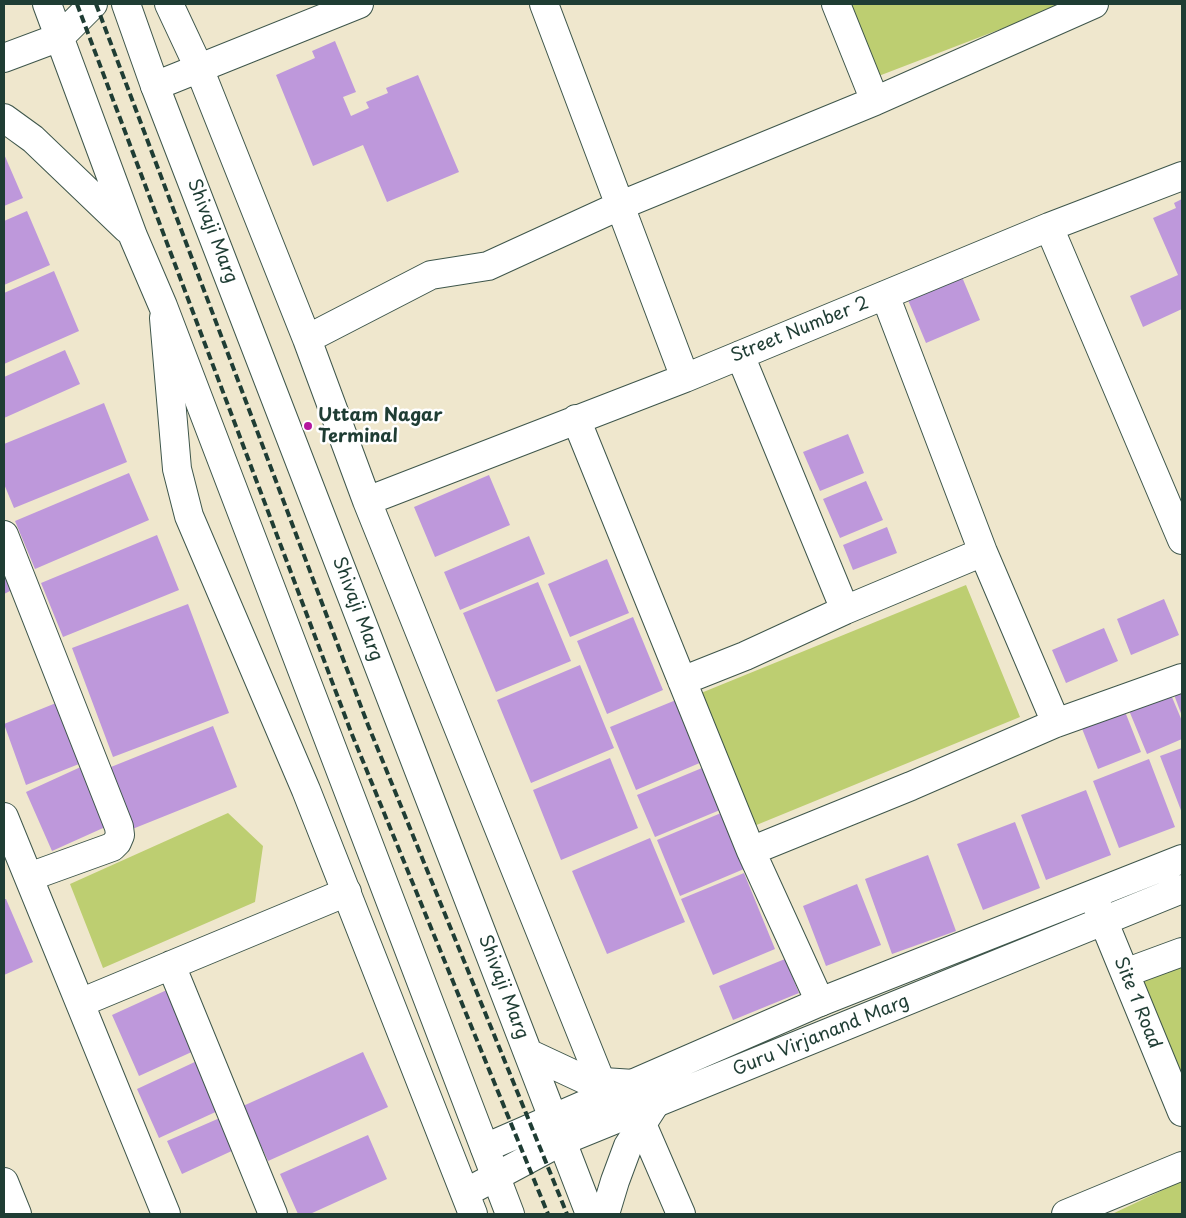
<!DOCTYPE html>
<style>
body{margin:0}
#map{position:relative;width:1186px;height:1218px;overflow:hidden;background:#efe7cd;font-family:"Playpen Sans",sans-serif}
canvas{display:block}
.frame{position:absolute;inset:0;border:5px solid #1f3d34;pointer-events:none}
</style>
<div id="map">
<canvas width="1186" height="1218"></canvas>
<div class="frame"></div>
</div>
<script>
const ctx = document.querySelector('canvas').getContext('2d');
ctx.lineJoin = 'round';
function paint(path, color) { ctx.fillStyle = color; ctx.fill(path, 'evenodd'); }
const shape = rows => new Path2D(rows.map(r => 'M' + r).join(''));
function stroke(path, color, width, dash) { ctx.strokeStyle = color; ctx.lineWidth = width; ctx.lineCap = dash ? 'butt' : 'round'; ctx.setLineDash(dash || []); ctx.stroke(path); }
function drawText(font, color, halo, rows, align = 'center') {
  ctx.font = font + ' "Playpen Sans",sans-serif'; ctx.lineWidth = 5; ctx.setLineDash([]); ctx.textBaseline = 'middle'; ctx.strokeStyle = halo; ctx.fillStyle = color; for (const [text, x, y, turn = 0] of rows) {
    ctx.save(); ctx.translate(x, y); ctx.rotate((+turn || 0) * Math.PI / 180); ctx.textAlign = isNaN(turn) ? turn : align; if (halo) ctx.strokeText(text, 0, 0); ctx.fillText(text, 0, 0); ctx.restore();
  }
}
const green = shape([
 [835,4,1066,4,863,82],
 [966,585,1020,717,754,826,701,693],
 [228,813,263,846,255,902,103,968,70,884],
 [1182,954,1182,1077,1140,972],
 [1182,1181,1182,1214,1112,1214]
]);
const building = shape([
 [335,41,356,92,343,97,351,116,369,108,366,102,388,93,386,88,418,75,459,172,387,202,363,145,313,166,276,75,315,58,312,51],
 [4,154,23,198,4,206],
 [1182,199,1182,309,1143,327,1130,296,1178,275,1153,218,1176,208,1174,203],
 [27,211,50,265,4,285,4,221],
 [54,271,79,331,4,364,4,293],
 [962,277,980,320,926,343,908,300],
 [65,350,80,384,4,418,4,377],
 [104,403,127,462,14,508,4,484,4,444],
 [848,434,864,473,820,491,803,452],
 [129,473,149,520,35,569,15,521],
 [489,475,510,525,435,557,414,507],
 [866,481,883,520,840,538,823,499],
 [887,527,897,553,853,570,843,545],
 [157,535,179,590,63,637,41,583],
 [529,536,545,574,460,610,444,572],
 [4,558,16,588,4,594],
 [607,559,629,613,570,637,548,584],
 [538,582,571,661,496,692,463,613],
 [1164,599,1179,635,1131,655,1117,619],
 [188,604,229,713,113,757,72,648],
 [633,617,663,690,607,714,577,641],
 [1104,628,1118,661,1066,683,1052,650],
 [580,665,614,748,531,783,497,700],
 [1182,689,1182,716,1173,692],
 [1169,690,1182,721,1182,739,1147,754,1128,708],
 [676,700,702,762,636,790,610,727],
 [61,701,84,762,26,785,4,724],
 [1124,709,1141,752,1098,769,1081,726],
 [213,726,237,787,125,832,101,771],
 [1182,748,1182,813,1160,756],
 [610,758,638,828,561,860,533,790],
 [1149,759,1175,827,1119,848,1093,781],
 [85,765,112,824,52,851,26,792],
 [702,768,720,810,655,837,637,795],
 [1086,790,1111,855,1046,880,1021,815],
 [721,813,744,869,680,896,657,840],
 [1015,822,1040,888,983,910,957,844],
 [650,838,685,922,607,954,572,871],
 [928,855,956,931,892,954,865,879],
 [744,873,775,949,713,975,681,899],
 [857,884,881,945,826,966,803,906],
 [4,899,6,899,33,962,4,975],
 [785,959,799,993,733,1020,719,986],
 [169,989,196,1050,139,1076,112,1015],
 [363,1052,388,1107,268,1161,243,1106],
 [199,1060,222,1109,159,1138,137,1089],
 [222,1117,236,1149,182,1174,167,1141],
 [368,1135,387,1179,310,1214,298,1214,280,1174]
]);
const street = shape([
 [169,4,199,68,307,339,367,501],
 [544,4,685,378],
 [836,4,875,101],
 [155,86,359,4],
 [1049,227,1182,540],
 [885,295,983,552,1056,723],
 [307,339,431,275,488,266,619,206,875,101,1094,4],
 [740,355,845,610],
 [576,419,751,851,820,1002],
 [4,535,119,827,120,835,117,842,112,847,29,877],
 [682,681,745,656,845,610,983,552],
 [4,817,166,1214],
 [751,851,911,786,1056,723,1182,678],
 [1094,898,1182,1112],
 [171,965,273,1214],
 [1125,973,1182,952],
 [80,1003,347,892],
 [601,1082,367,501,685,378,1049,227,1182,176],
 [642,1124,681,1214],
 [4,1182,17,1214],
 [1066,1214,1182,1166]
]);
const secondary = shape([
 [164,318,177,469,189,516,306,790,473,1214],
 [485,1148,820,1002,1182,859],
 [465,1193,562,1141,1182,889]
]);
const primary = shape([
 [47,4,133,236,163,306,510,1214],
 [126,4,155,86,590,1214],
 [4,58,60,37,93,4],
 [4,118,33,139,127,229],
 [528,1053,588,1081,634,1084],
 [605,1214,615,1181,628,1146,655,1104]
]);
const rail = shape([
 [77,4,351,732,548,1214],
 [96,4,368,725,567,1214]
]);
const markers = [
 [308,426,5,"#b5179e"]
];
const streetNames = [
 ["Shivaji Marg",212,231,69],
 ["Street Number 2",800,330,-22],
 ["Shivaji Marg",357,609,69],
 ["Shivaji Marg",503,987,69],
 ["Site 1 Road",1137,1003,68],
 ["Guru Virjanand Marg",821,1036,-22]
];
const poiNames = [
 ["Uttam Nagar",318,416],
 ["Terminal",318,437]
];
paint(green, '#bdce71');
paint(building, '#be98db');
stroke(street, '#3e564b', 30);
stroke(secondary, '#3e564b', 30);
stroke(primary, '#3e564b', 30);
stroke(street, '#fff', 28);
stroke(secondary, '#fff', 28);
stroke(primary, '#fff', 28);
stroke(rail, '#1f3d34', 4, [8, 4]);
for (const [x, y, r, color] of markers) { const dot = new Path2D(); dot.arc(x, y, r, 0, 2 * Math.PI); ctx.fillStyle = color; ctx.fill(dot); stroke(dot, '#fff', 2); }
drawText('18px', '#1f3d34', '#fff', streetNames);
drawText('bold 18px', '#1f3d34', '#fff', poiNames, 'left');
</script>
